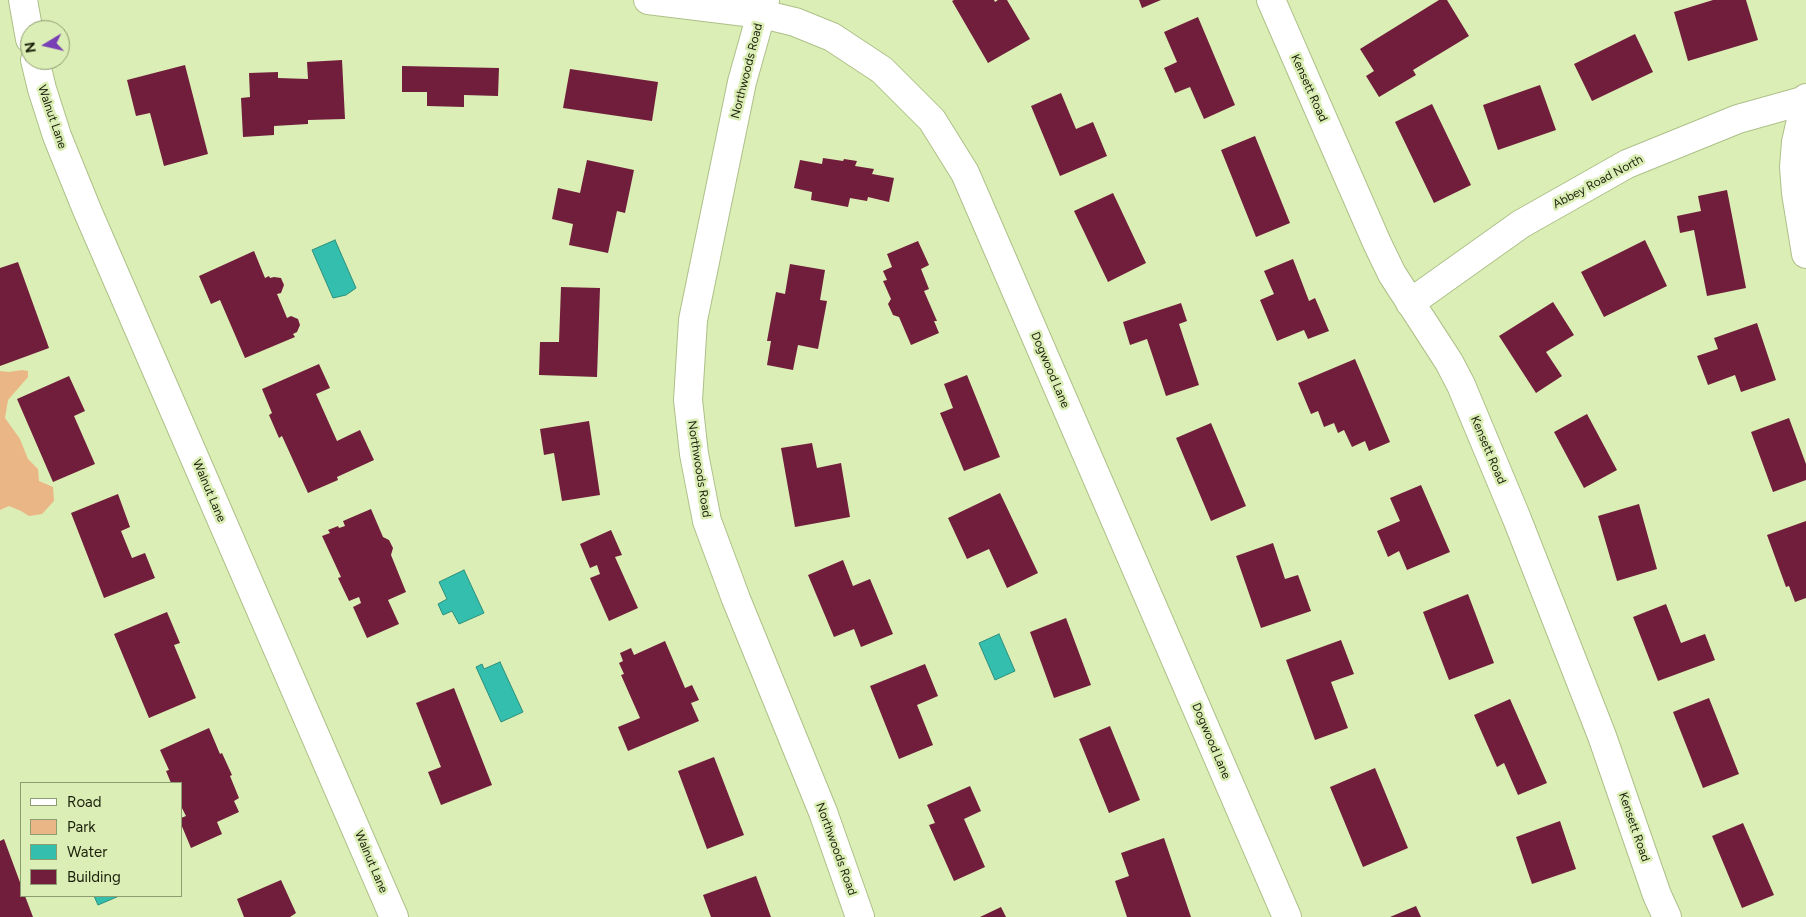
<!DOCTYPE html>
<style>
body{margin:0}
#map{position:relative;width:1806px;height:917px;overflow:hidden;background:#dbeeb5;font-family:Figtree,sans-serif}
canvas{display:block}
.legend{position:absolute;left:20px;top:782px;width:162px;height:115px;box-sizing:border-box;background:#dbeeb5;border:1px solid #8e9c71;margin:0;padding:6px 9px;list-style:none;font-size:15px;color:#1a200b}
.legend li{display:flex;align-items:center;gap:10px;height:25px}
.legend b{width:25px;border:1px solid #8e9c71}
.north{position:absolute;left:20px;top:20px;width:50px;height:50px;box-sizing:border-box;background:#dbeeb5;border:1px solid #8e9c71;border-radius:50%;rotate:261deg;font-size:14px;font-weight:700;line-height:20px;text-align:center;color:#1a200b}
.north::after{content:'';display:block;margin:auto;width:18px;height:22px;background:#793fb5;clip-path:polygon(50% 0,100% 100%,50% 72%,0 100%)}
</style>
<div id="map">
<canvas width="1806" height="917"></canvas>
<ul class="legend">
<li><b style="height:6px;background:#fff"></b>Road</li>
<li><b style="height:14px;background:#ebb685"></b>Park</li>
<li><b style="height:14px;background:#34bead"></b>Water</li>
<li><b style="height:14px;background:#701e3b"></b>Building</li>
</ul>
<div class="north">N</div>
</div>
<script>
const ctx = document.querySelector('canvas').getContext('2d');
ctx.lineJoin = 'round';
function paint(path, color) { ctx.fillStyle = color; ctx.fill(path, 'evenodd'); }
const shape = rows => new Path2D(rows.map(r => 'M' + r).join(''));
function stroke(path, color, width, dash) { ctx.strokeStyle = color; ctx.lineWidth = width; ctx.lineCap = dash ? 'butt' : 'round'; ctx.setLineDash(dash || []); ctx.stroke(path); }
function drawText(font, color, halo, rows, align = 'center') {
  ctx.font = font + ' Figtree,sans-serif'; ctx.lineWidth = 5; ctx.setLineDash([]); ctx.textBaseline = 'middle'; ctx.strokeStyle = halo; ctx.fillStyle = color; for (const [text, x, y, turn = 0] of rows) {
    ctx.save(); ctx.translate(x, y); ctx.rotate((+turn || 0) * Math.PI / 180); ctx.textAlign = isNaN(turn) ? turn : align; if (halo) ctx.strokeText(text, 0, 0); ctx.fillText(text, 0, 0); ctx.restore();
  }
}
const green = shape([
 [22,370,28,371,28,377,8,400,5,418,20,439,28,459,38,469,39,481,53,487,54,501,42,514,29,516,21,511,9,506,0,510,0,371,9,372]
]);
const water = shape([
 [335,240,356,288,346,295,333,298,312,250,335,240],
 [464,570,484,613,459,624,452,611,443,615,438,604,447,599,439,582,464,570],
 [999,634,1015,671,995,680,979,643,999,634],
 [500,662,523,712,501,722,476,667,482,664,484,669,500,662],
 [94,896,119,896,98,905,94,896]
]);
const building = shape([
 [954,0,994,0,995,2,998,0,1007,0,1030,39,988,63,952,1],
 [1139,0,1161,0,1142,8],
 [1439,0,1447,0,1469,36,1413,70,1416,75,1379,97,1366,76,1374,71,1360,49],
 [1713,0,1746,0,1758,40,1688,61,1674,12],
 [1198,17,1235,105,1204,119,1190,87,1175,93,1164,68,1177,62,1164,32],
 [1635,34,1653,72,1592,101,1574,64],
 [342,60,345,119,308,120,308,124,274,126,274,135,243,137,241,98,250,97,249,73,278,72,278,78,308,79,307,62],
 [185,65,208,154,164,166,150,113,136,116,127,80],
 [402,66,499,68,498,96,464,95,464,107,427,106,427,92,402,92],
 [570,69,658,82,652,121,563,108],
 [1540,85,1556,130,1498,150,1483,105],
 [1061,93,1076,129,1093,122,1107,156,1060,176,1031,106],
 [1432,104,1471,185,1434,203,1395,122],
 [1255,136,1290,223,1256,237,1221,150],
 [823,158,843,161,844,159,857,161,855,166,874,169,872,174,894,178,889,202,868,197,867,201,850,198,848,207,811,200,812,192,794,188,800,160,822,164],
 [587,160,634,170,625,213,617,211,608,253,569,245,573,224,552,219,558,188,580,193],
 [1727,190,1746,288,1707,296,1694,230,1680,233,1677,216,1701,211,1698,196],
 [1113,193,1146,263,1108,282,1074,211],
 [1645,240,1667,286,1604,317,1581,272],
 [918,241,929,265,921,269,929,289,924,291,937,321,934,321,939,333,911,345,899,317,893,315,888,304,891,299,883,281,887,280,883,271,892,267,887,254],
 [254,251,265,278,269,276,270,278,274,277,281,278,284,285,281,293,277,294,287,318,291,316,298,319,300,325,297,332,293,334,295,337,245,358,220,300,211,304,199,276],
 [1293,259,1309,301,1315,298,1329,331,1308,339,1304,330,1277,341,1260,300,1274,294,1264,271],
 [18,262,49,348,0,366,0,268],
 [790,264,825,270,820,300,827,301,818,349,798,345,793,370,767,365,771,341,767,341,776,292,785,294],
 [561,287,600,288,597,377,539,375,540,342,559,342],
 [1553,302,1574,335,1546,352,1562,376,1536,393,1499,336],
 [1181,303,1187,321,1179,324,1199,385,1166,396,1147,339,1130,345,1123,322],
 [1757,323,1776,380,1741,392,1735,375,1708,385,1697,356,1718,349,1714,338],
 [1355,359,1390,442,1369,451,1365,441,1352,447,1344,430,1338,433,1334,423,1324,427,1318,411,1311,414,1298,383],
 [319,364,330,388,316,394,337,441,360,430,374,460,337,477,338,480,308,493,282,436,279,438,269,415,272,413,262,389],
 [967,375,1000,457,964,471,940,413,953,408,944,384],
 [69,376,85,411,74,416,95,464,53,482,17,399],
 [1587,414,1617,470,1584,488,1554,432],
 [1789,418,1806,464,1806,480,1773,492,1751,432],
 [589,421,600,495,562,501,554,453,544,455,540,429],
 [1211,423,1246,506,1211,521,1176,438],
 [812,443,817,468,841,463,850,517,795,527,781,448],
 [1421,485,1450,552,1407,570,1399,551,1388,557,1377,531,1400,521,1390,498],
 [1000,493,1038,573,1007,588,989,549,967,559,948,518],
 [118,494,130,527,121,531,132,558,145,553,155,578,104,598,71,513],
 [1639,504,1657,569,1617,581,1598,516],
 [371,509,383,537,389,540,393,548,391,555,406,592,388,600,399,624,367,638,353,607,361,603,359,597,349,601,338,578,341,577,322,536,330,533,328,530,338,526,339,528,345,526,343,521],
 [1806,521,1806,598,1795,602,1789,586,1786,587,1767,535],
 [611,530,622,555,615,557,638,608,609,621,590,578,600,574,597,565,590,568,580,544],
 [1273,543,1285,579,1298,575,1311,611,1261,628,1236,556],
 [843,560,853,586,870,579,893,634,861,647,854,629,834,637,808,575],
 [1468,594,1494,663,1449,680,1423,612],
 [1666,604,1681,643,1705,634,1715,660,1658,681,1633,617],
 [167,612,180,643,174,645,196,698,149,718,114,634],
 [1066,618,1091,685,1054,698,1030,632],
 [1341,640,1354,674,1331,682,1348,728,1315,740,1286,660],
 [665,641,685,688,692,685,699,700,691,703,699,721,628,751,618,727,640,718,621,675,624,674,619,663,623,661,620,653,631,648,634,655],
 [925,664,938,696,917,705,933,745,899,759,870,686],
 [454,688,492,785,441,805,428,772,441,767,416,703],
 [1709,698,1739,774,1703,788,1673,712],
 [1510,699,1547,783,1518,795,1504,763,1497,767,1474,715],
 [1110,726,1140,800,1109,813,1079,739],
 [209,728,220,754,222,753,232,775,230,776,239,798,234,801,239,812,217,822,222,834,191,848,181,824,181,818,186,816,181,806,181,783,171,783,166,771,169,770,160,750],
 [714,757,744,835,707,849,678,771],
 [1375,768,1408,848,1363,867,1330,787],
 [970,786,981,811,964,819,985,867,954,881,929,825,935,823,927,805],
 [1560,821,1576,869,1532,884,1516,837],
 [1743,823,1774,895,1742,908,1712,836],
 [1164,838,1191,917,1127,917,1115,881,1129,876,1121,853],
 [4,839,21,885,21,896,25,896,33,917,0,917,0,841],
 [756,876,771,917,711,917,703,895],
 [281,880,296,913,290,917,244,917,237,899],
 [1416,906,1421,917,1390,917],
 [1001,907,1006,917,980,917]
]);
const minor = shape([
 [23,0,30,39],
 [648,0,762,14,795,22,832,37,882,70,932,120,965,173,1287,917],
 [765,0,742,82,693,320,688,400,694,454,707,521,736,599,823,812,860,917],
 [1271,0,1377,243,1392,274,1449,362,1461,385,1517,519,1602,736,1657,895,1667,917],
 [35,60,42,89,57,136,87,210,394,917],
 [1806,98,1796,142,1794,167,1796,193,1806,254],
 [1410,303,1521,224,1627,164,1738,119,1806,100]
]);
const streetNames = [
 ["Northwoods Road",747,71,-76],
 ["Kensett Road",1309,88,66],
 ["Walnut Lane",52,117,71],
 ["Abbey Road North",1598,182,-28],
 ["Dogwood Lane",1050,370,67],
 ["Kensett Road",1488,450,67],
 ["Northwoods Road",699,469,81],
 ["Walnut Lane",209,491,67],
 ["Dogwood Lane",1211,741,67],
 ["Kensett Road",1634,827,71],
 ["Northwoods Road",836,849,70],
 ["Walnut Lane",371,862,67]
];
paint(green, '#ebb685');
paint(water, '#34bead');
stroke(water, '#2c8f7c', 1);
paint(building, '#701e3b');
stroke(minor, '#aec089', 30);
stroke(minor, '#fff', 28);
drawText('12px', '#1a200b', '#dbeeb5', streetNames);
</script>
